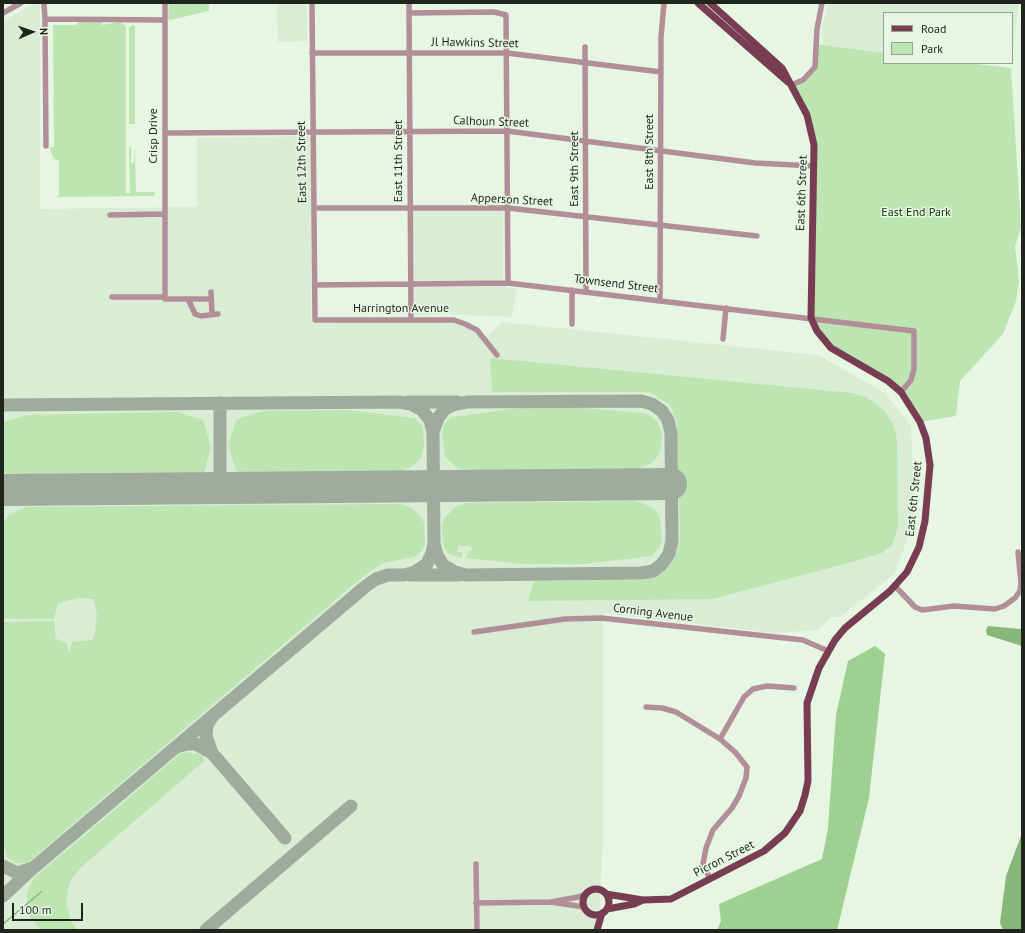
<!DOCTYPE html>
<style>
body{margin:0}
#map{position:relative;width:1025px;height:933px;overflow:hidden;background:#e6f6e2;font-family:"PT Sans",sans-serif}
canvas{display:block}
.frame{position:absolute;inset:0;border:4px solid #1f241d;pointer-events:none}
.legend{position:absolute;left:883px;top:12px;width:130px;height:52px;box-sizing:border-box;background:#e6f6e2;border:1px solid #96a293;margin:0;padding:5px 7px;list-style:none;font-size:12px;color:#1f241d}
.legend li{display:flex;align-items:center;gap:8px;height:20px}
.legend b{width:20px;border:1px solid #96a293}
.north{position:absolute;left:12px;top:12px;width:40px;height:40px;-webkit-text-stroke:3px #e6f6e2;paint-order:stroke;rotate:88deg;font-size:11px;font-weight:700;line-height:16px;text-align:center;color:#1f241d}
.north::after{content:'';display:block;margin:auto;width:14px;height:18px;background:#1f241d;clip-path:polygon(50% 0,100% 100%,50% 72%,0 100%)}
.scale{position:absolute;left:12px;top:903px;width:71px;height:18px;box-sizing:border-box;border:2px solid #1f241d;border-top:0;padding-left:5px;font-size:12px;line-height:14px;white-space:nowrap;color:#1f241d;-webkit-text-stroke:3px #e6f6e2;paint-order:stroke}
</style>
<div id="map">
<canvas width="1025" height="933"></canvas>
<div class="frame"></div>
<ul class="legend">
<li><b style="height:5px;background:#783d53"></b>Road</li>
<li><b style="height:11px;background:#bce5b1"></b>Park</li>
</ul>
<div class="north">N</div>
<div class="scale">100 m</div>
</div>
<script>
const ctx = document.querySelector('canvas').getContext('2d');
ctx.lineJoin = 'round';
function paint(path, color) { ctx.fillStyle = color; ctx.fill(path, 'evenodd'); }
const shape = rows => new Path2D(rows.map(r => 'M' + r).join(''));
function stroke(path, color, width, dash) { ctx.strokeStyle = color; ctx.lineWidth = width; ctx.lineCap = dash ? 'butt' : 'round'; ctx.setLineDash(dash || []); ctx.stroke(path); }
function drawText(font, color, halo, rows, align = 'center') {
  ctx.font = font + ' "PT Sans",sans-serif'; ctx.lineWidth = 3; ctx.setLineDash([]); ctx.textBaseline = 'middle'; ctx.strokeStyle = halo; ctx.fillStyle = color; for (const [text, x, y, turn = 0] of rows) {
    ctx.save(); ctx.translate(x, y); ctx.rotate((+turn || 0) * Math.PI / 180); ctx.textAlign = isNaN(turn) ? turn : align; if (halo) ctx.strokeText(text, 0, 0); ctx.fillText(text, 0, 0); ctx.restore();
  }
}
const built = shape([
 [35,3,40,3,40,209,197,207,197,138,311,136,311,323,410,320,455,323,486,337,502,322,818,355,885,393,911,426,914,520,895,573,840,617,832,617,817,630,774,633,603,613,603,836,599,930,3,930,3,21],
 [277,3,307,3,307,41,278,42],
 [828,3,1019,3,1012,59,1012,13,884,13,884,53,823,45,822,28],
 [413,211,503,211,503,286,517,289,512,317,443,314,415,316]
]);
const green = shape([
 [169,3,209,3,209,11,170,20,168,19],
 [78,22,101,22,102,25,120,22,126,26,126,193,130,193,129,147,131,147,131,163,134,163,135,147,136,192,155,192,154,196,55,197,59,196,59,160,54,159,49,147,54,147,53,25,77,25],
 [133,25,135,25,135,124,129,124,129,28],
 [816,44,884,53,884,63,968,63,1011,68,1021,228,1015,246,1019,281,1016,301,1003,334,960,381,956,416,920,422,901,392,831,348,811,318,811,133,791,85,803,80,815,68],
 [490,358,852,393,866,397,885,411,895,429,897,441,898,526,892,545,882,553,852,562,712,599,528,601,534,581,639,580,654,577,665,571,676,556,680,537,677,422,670,405,649,392,492,392],
 [519,408,584,408,643,413,653,417,658,423,662,433,661,446,658,456,651,463,638,469,469,471,456,467,445,457,442,434,444,424,452,417],
 [348,410,415,418,423,427,424,447,420,459,413,466,401,471,237,473,228,445,237,419,263,411],
 [177,412,203,420,211,447,204,473,6,475,3,465,4,422,27,415],
 [635,501,645,504,656,511,660,519,662,541,658,549,651,556,582,564,525,564,466,558,468,552,472,550,471,546,458,546,457,552,462,552,462,558,449,554,444,547,442,528,444,519,454,508,466,503],
 [401,504,413,509,421,517,424,523,425,545,419,554,414,557,383,563,366,574,27,863,16,863,7,857,4,846,3,792,3,622,55,621,55,638,67,644,69,655,72,642,92,640,95,633,97,615,94,599,78,598,58,603,54,619,3,619,3,523,9,515,26,507],
 [186,752,202,755,204,761,80,868,71,880,68,888,66,904,71,922,77,930,41,930,30,917,27,906,27,893,33,879,179,755]
]);
const forest = shape([
 [875,646,885,654,869,798,837,930,717,930,721,921,719,904,822,859,828,828,836,715,848,661]
]);
const water = shape([
 [988,626,1020,629,1022,628,1022,646,987,635,986,630],
 [1022,833,1022,930,1003,930,1000,923,1006,876]
]);
const stream = shape([
 [3,924,41,892]
]);
const taxiway = shape([
 [408,402,457,402],
 [220,403,220,489],
 [3,405,399,402,411,404,422,410,430,420,433,432,434,543,432,553,427,564,415,572,404,575,388,575,376,579,366,586,33,868],
 [433,432,438,418,445,409,453,405,467,402,641,401,652,404,662,411,668,420,671,433,672,541,669,554,661,565,653,571,641,573,466,575,455,572,443,565,437,555,434,544],
 [410,575,460,575],
 [212,717,207,725,206,736,212,753,285,838],
 [176,747,187,744,196,744,212,753],
 [3,866,17,873,33,868,3,896],
 [206,930,351,806]
]);
const runway = shape([
 [3,490,671,484]
]);
const minor = shape([
 [44,3,45,19],
 [312,3,315,320,454,320,465,324,477,330,497,355],
 [409,3,411,319],
 [3,13,21,3],
 [409,13,494,12,506,15,508,283],
 [585,47,586,292],
 [312,53,507,53,661,72],
 [791,85,803,80,815,67,817,29,822,3],
 [165,133,507,131,755,163,814,166],
 [46,146,45,19,164,20],
 [314,208,508,208,757,236],
 [165,214,165,299,210,299],
 [110,215,165,214,165,3],
 [315,285,508,283,914,331,914,369,911,380,901,392],
 [572,290,572,324],
 [211,292,212,313],
 [112,297,165,297],
 [188,299,195,314,201,316,218,314],
 [660,301,661,37,664,3],
 [723,339,726,308],
 [895,586,915,607,922,610,954,606,995,609,1004,606,1015,598,1020,591,1021,583,1018,552],
 [474,632,565,619,601,618,803,640,828,651],
 [646,707,662,708,676,712,720,739,735,752,747,767,746,778,739,796,732,808,713,830,706,848,703,864,710,879],
 [720,739,744,697,753,689,767,686,794,688],
 [476,864,477,930],
 [551,902,578,897,586,894],
 [476,903,551,902,584,907]
]);
const major = shape([
 [698,3,788,82],
 '583 902a13 13 0 1 1 26 0a13 13 0 1 1-26 0Z',
 [606,894,643,900,671,899,764,851,785,833,800,811,805,795,808,781,807,703,819,668,835,640,845,628,890,591,907,572,919,547,925,521,930,465,926,438,920,422,901,392,888,381,831,348,817,331,811,318,814,145,807,115,782,68,710,3],
 [607,909,634,904,643,900],
 [597,930,602,913]
]);
const streetNames = [
 ["Jl Hawkins Street",475,43,1],
 ["Calhoun Street",491,122,2],
 ["Crisp Drive",154,136,-90],
 ["East 8th Street",650,152,-90],
 ["East 11th Street",399,161,-90],
 ["East 12th Street",302,162,-91],
 ["East 9th Street",575,169,-90],
 ["East 6th Street",802,193,-88],
 ["Apperson Street",512,200,3],
 ["Townsend Street",616,284,7],
 ["Harrington Avenue",401,309],
 ["East 6th Street",914,499,-84],
 ["Corning Avenue",653,613,7],
 ["Picron Street",724,859,-27]
];
const parkNames = [
 ["East End Park",916,213]
];
paint(built, '#d8edd3');
paint(green, '#bce5b1');
paint(forest, '#9ed091');
paint(water, '#87b87a');
stroke(stream, '#87b87a', 1.5);
stroke(taxiway, '#9fab9c', 13);
stroke(runway, '#9fab9c', 32);
stroke(minor, '#b28e99', 5.5);
stroke(major, '#783d53', 7);
drawText('12px', '#1f241d', '#e6f6e2', streetNames);
drawText('12px', '#113206', '#e6f6e2', parkNames);
</script>
